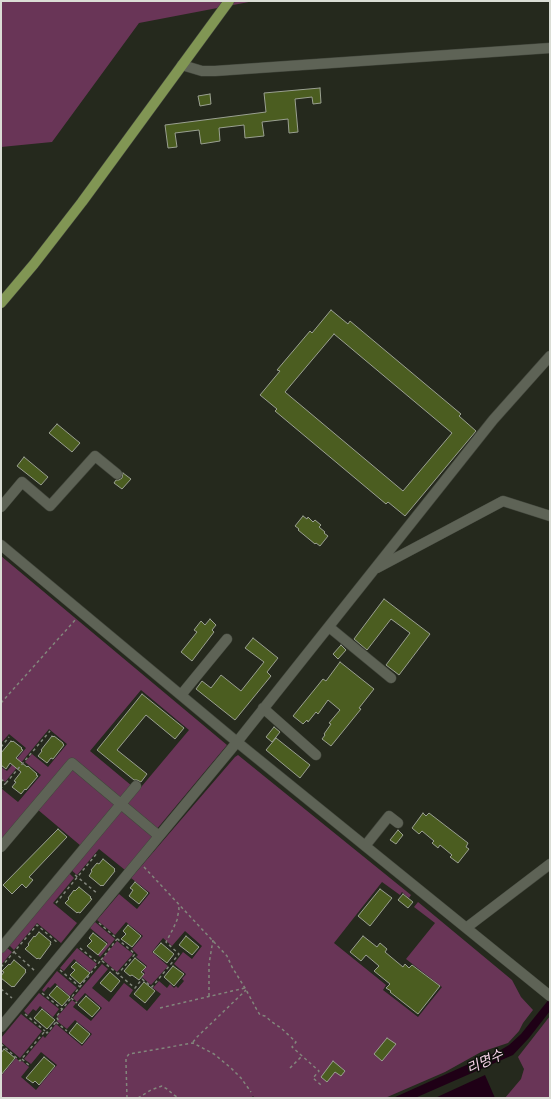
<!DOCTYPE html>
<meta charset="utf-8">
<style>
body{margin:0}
#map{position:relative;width:551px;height:1099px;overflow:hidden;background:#25291d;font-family:Cabin,sans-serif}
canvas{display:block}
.frame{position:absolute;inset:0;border:2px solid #daddd5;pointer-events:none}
</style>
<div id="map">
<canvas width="551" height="1099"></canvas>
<div class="frame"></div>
</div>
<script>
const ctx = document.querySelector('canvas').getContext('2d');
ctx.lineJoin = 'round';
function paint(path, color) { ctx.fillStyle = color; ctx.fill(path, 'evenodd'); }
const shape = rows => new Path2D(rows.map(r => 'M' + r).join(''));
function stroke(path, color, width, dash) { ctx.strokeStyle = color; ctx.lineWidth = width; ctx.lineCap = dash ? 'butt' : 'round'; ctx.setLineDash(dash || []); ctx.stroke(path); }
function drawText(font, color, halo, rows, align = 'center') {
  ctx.font = font + ' Cabin,"Noto Sans KR",sans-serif'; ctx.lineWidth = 3; ctx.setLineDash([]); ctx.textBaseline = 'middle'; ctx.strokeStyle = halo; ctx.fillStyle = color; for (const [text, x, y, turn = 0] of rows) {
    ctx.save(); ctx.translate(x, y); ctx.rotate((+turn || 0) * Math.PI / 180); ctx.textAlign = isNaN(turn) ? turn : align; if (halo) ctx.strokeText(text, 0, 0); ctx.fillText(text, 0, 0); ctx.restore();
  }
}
const green = shape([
 [1,1,254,1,139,23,52,142,1,147],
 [1,556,227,745,156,830,126,805,189,730,141,690,90,751,132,786,121,800,71,759,1,842,1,791,2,789,18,802,41,775,25,762,32,754,48,767,67,744,49,729,5,782,1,778,1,767,7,771,26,748,9,734,1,743,1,679,2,678,1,677],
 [238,755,411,895,409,898,402,892,400,895,382,882,334,943,386,985,383,990,418,1017,442,987,406,959,435,923,414,907,418,902,512,980,521,997,533,1010,523,1023,519,1031,508,1043,481,1052,445,1072,385,1098,255,1098,253,1096,251,1098,1,1098,1,1076,16,1058,20,1062,22,1061,29,1067,21,1077,36,1090,57,1065,41,1052,31,1064,24,1059,43,1036,45,1038,56,1024,82,1046,92,1034,75,1020,67,1029,57,1021,59,1018,57,1017,72,1000,76,1003,73,1007,91,1021,102,1008,85,993,77,1002,73,998,102,964,108,969,92,988,109,1002,124,983,133,990,129,996,147,1011,161,994,153,988,159,981,167,988,170,984,174,988,176,986,178,988,184,981,182,979,186,974,174,964,183,952,192,959,202,946,185,931,172,946,163,938,152,952,168,966,151,985,142,977,145,973,143,971,147,966,136,957,138,955,132,949,143,936,126,922,115,935,97,920,119,894,137,909,150,893,131,878,235,757],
 [73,766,117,803,81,846,37,809],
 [121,808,154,835,125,870,99,849,77,875,70,869],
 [68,872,74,878,53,903,77,923,61,943,37,923,14,950,8,944],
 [95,922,115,939,100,957,98,955,108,943,90,928],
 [117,941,133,954,117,972,102,959],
 [6,947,12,952,1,965,1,953],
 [77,948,97,964,90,972,74,959,64,971,60,968],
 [57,971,77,988,70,996,55,983,50,988,48,987,44,992,42,990],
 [39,993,59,1009,53,1017,40,1006,36,1011,33,1009,28,1015,24,1011],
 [21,1014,42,1031,20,1058,1,1042,1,1038],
 [550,1016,550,1098,505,1098,521,1079,524,1069,518,1057]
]);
const water = shape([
 [550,998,550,1011,529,1038,513,1055,415,1098,393,1098,482,1058,499,1051,509,1045,521,1034],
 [485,1075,495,1098,435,1098]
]);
const building = shape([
 [320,88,321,103,313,104,312,97,295,99,298,132,289,133,288,119,262,122,264,136,245,138,244,125,219,128,220,141,201,144,199,130,175,133,177,147,168,148,165,125,266,112,264,93,320,88],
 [210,94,211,104,200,106,198,96,210,94],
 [331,310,348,324,350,321,461,414,459,416,476,431,405,516,388,502,386,504,275,411,277,409,260,395,280,371,277,370,310,331,312,333,331,310],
 [334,334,452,433,403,491,285,392,334,334],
 [57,424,80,443,72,452,49,433,57,424],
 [24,457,48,477,41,485,17,466,24,457],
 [123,473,131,479,122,489,114,483,116,480,119,480,122,478,123,473],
 [303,516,307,519,308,517,313,522,315,520,321,525,319,527,325,532,324,533,328,536,320,546,316,543,315,544,298,530,299,529,295,526,303,516],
 [384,599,430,634,399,675,386,665,410,633,391,619,367,650,354,639,384,599],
 [210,619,216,625,212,630,214,632,192,661,181,652,197,632,194,630,201,621,205,625,210,619],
 [253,638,278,658,267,672,271,676,235,720,196,689,202,681,211,688,221,675,241,691,264,662,245,648,253,638],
 [341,645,346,650,338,659,333,654,341,645],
 [340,662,374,689,359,708,361,709,331,746,322,739,325,735,324,734,331,724,329,723,340,710,328,700,318,714,316,712,308,722,307,720,303,724,293,716,323,679,326,681,340,662],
 [142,694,184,728,175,739,146,715,117,750,147,774,141,782,137,780,134,780,97,750,142,694],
 [274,727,280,732,272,742,266,737,274,727],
 [52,736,53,737,54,736,63,743,63,744,64,745,53,759,51,758,47,763,38,756,42,751,41,750,52,736],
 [276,738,310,765,300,778,266,750,276,738],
 [11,741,12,742,13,741,22,748,21,749,23,750,16,758,27,767,28,766,37,774,36,775,38,776,26,790,25,789,21,794,12,787,16,782,14,781,21,772,10,763,6,769,1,765,1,753,11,741],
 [423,813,426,816,429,813,468,843,466,847,469,849,458,863,450,857,452,855,440,845,438,848,432,843,434,841,422,831,419,834,412,828,423,813],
 [58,829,67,837,29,877,33,880,26,888,22,884,12,894,3,885,58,829],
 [398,830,403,835,396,844,390,840,398,830],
 [103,859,115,869,114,870,115,871,103,886,102,885,101,886,89,876,92,871,91,870,97,863,99,864,103,859],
 [135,882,148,893,139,904,129,896,133,890,130,888,135,882],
 [79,887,91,897,90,898,92,899,80,913,78,912,77,913,65,903,69,899,68,898,74,890,75,891,79,887],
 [380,889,392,898,370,926,358,916,380,889],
 [403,894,413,902,408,908,398,900,403,894],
 [128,925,141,936,132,947,121,939,126,934,123,931,128,925],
 [39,932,51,942,50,944,51,944,40,959,38,958,37,959,25,949,29,945,28,944,34,936,35,937,39,932],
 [93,933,107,944,98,955,87,946,92,941,89,938,93,933],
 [186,936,199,947,192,955,179,945,186,936],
 [363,936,377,947,380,943,387,949,385,952,403,967,405,964,409,968,412,965,440,986,418,1014,390,992,391,991,386,988,390,984,374,971,379,966,366,955,361,961,350,952,363,936],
 [161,943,174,954,167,963,153,952,161,943],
 [135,958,146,967,141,972,144,974,139,980,132,975,130,976,124,971,135,958],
 [14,960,26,970,25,971,26,972,14,987,13,986,12,987,1,978,1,976,4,972,2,971,9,964,10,965,14,960],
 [76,962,90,973,80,984,70,975,75,970,71,967,76,962],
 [173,966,184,974,174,986,164,977,173,966],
 [110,972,120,981,111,992,100,983,110,972],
 [144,982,155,991,145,1003,134,994,144,982],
 [57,986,70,997,62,1006,49,995,57,986],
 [86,996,100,1008,92,1017,78,1005,86,996],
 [42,1009,55,1020,47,1029,34,1018,42,1009],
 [77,1023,90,1034,82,1044,69,1033,77,1023],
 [387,1038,396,1044,382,1061,374,1054,387,1038],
 [4,1049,15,1058,1,1075,1,1053,4,1049],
 [44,1057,55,1066,39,1085,35,1081,33,1083,26,1078,44,1057],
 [333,1061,345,1071,341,1076,335,1072,327,1082,321,1077,333,1061]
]);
const path = shape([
 [1,703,76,619],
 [1,747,9,737],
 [1,779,6,783,1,788],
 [6,783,50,731],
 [144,867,227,956,232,967,245,988,257,1010,260,1015,265,1016,272,1022,281,1028,296,1042,292,1047,319,1071,313,1078,321,1085],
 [75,875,98,894],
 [56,903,98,852],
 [99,923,135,954,118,974],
 [80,948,98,963],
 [14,952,35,971],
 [101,960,117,939],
 [1,967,37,925,58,943],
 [60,970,80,987],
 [1,989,12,998],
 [42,993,62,1009],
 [209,996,209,964,213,940],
 [71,998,77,1003],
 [160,1008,245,988],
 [25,1014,45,1031],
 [56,1022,67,1031],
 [193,1042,197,1037,246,990],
 [1,1044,20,1061,45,1031,47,1033,56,1022,58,1019,56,1017,101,960,135,988,142,979,152,987,179,954,166,942,173,929,177,920,179,909,178,903],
 [22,1059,31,1067],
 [290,1068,302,1056],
 [127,1098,126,1063,126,1058,129,1054,193,1043,214,1054,231,1068,241,1078,251,1092],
 [138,1098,151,1090,162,1086,167,1089,174,1095,179,1098]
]);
const minor = shape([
 [182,65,202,71,215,71,550,48],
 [1,507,22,482,50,506,95,456,117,474],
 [1,545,237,742,550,996],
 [377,568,503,501,550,516],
 [329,627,391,678],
 [181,695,227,639],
 [263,708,316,755],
 [365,846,389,816,398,823],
 [1,847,72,763,159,836],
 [466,928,550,864],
 [1,948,136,786],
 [1,1027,237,742,493,420,550,356]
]);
const major = shape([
 [1,303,34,264,82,202,229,1]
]);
const waterNames = [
 ["리명수",485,1062,-24]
];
paint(green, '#693557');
paint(water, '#1f0016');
paint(building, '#4b5d20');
stroke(building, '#9aa091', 1);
stroke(minor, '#43473d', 11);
stroke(major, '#43473d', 11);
stroke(path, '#82867c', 1.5, [3, 3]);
stroke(minor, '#5e6356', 10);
stroke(major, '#819654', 10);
drawText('italic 14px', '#f5d2e7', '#0f110c', waterNames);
</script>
